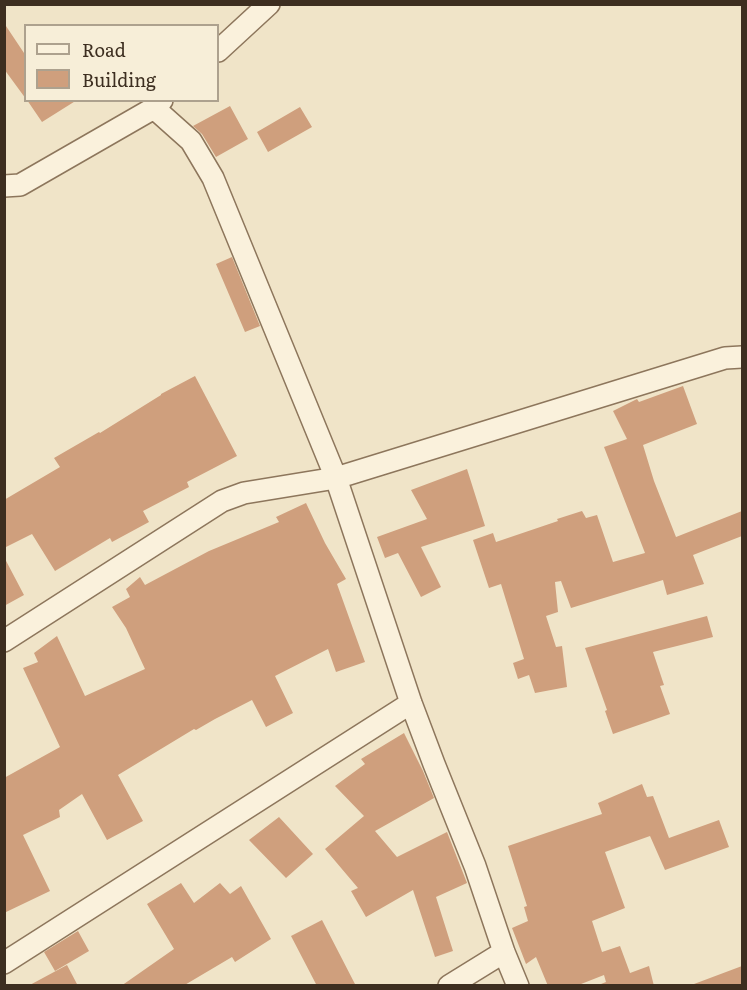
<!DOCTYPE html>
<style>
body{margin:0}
#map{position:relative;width:747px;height:990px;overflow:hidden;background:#f0e4c8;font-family:Literata,serif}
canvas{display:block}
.frame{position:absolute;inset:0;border:6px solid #3d2e20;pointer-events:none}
.legend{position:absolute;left:24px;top:24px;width:195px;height:78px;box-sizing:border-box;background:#f7eed8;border:2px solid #ada18e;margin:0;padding:8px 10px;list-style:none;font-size:18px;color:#3d2e20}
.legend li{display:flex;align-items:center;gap:12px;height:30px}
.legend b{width:30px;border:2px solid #ada18e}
</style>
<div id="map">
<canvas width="747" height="990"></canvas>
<div class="frame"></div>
<ul class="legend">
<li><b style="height:8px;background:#faf1dc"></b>Road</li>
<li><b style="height:16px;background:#cf9f7d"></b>Building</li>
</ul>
</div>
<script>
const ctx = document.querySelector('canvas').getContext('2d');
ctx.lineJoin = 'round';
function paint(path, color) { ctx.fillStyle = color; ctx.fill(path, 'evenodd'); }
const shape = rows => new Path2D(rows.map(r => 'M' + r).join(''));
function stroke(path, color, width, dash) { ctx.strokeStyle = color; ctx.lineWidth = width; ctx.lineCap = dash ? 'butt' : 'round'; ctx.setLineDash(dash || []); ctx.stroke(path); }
const building = shape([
 [4,23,26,56,26,99,4,69],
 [27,100,77,100,42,122],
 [230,106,248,139,216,157,202,134,193,126],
 [300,107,312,127,268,152,257,132],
 [232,257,260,326,245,332,216,264],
 [195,376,237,456,187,482,189,487,143,511,149,522,112,542,110,538,55,571,32,534,4,548,4,500,60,467,54,458,99,432,100,433,161,395,161,394],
 [683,386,697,424,643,445,654,481,676,537,742,511,742,536,693,555,704,584,667,595,663,580,571,608,561,581,555,582,558,612,546,616,556,647,562,646,567,687,535,693,529,675,518,679,513,663,524,659,501,584,489,588,473,540,493,533,496,542,558,521,557,519,582,511,586,518,597,515,613,562,645,553,604,447,627,439,613,411,637,399,639,402],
 [467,469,485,526,421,547,441,587,421,597,398,553,385,558,377,537,427,519,411,490],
 [306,503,325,543,346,579,337,584,365,662,336,672,328,649,275,676,293,713,266,727,252,700,215,719,196,730,194,729,118,775,143,821,107,840,82,794,59,810,60,817,23,835,50,891,4,913,4,778,60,747,23,668,38,662,34,653,57,636,85,696,145,669,126,628,112,607,130,597,126,589,140,577,145,585,209,551,279,522,276,517],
 [4,557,24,595,4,606],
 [707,616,713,637,653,652,664,685,660,686,670,714,613,734,605,711,607,710,585,648],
 [404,733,423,771,434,798,375,831,397,857,447,832,467,883,436,897,453,951,435,957,413,890,366,917,351,891,358,888,325,849,364,816,335,786,365,764,361,759],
 [642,784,647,797,653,796,669,838,719,820,729,847,665,870,650,836,605,852,625,908,592,921,602,952,620,946,630,973,649,966,654,986,602,986,601,984,606,982,604,975,576,986,548,986,536,957,526,964,512,928,528,921,524,907,527,906,508,846,602,814,598,803],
 [279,817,313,854,286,878,249,840],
 [181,883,194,903,220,883,230,894,241,886,271,939,235,962,232,957,183,986,121,986,174,949,147,904],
 [322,920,356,986,317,986,291,936],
 [78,931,89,951,55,971,44,952],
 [67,965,78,986,28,986],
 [742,966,742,986,694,986,694,984]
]);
const minor = shape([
 [218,51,269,4],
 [154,108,191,141,213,178,336,478,411,703,434,764,475,866,504,952,518,986],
 [4,186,20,185,154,108,162,100],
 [4,641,222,501,244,493,336,478,725,358,742,357],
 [4,963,411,703],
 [449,986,504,952]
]);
paint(building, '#cf9f7d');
stroke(minor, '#8d765c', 24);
stroke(minor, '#faf1dc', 21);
</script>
